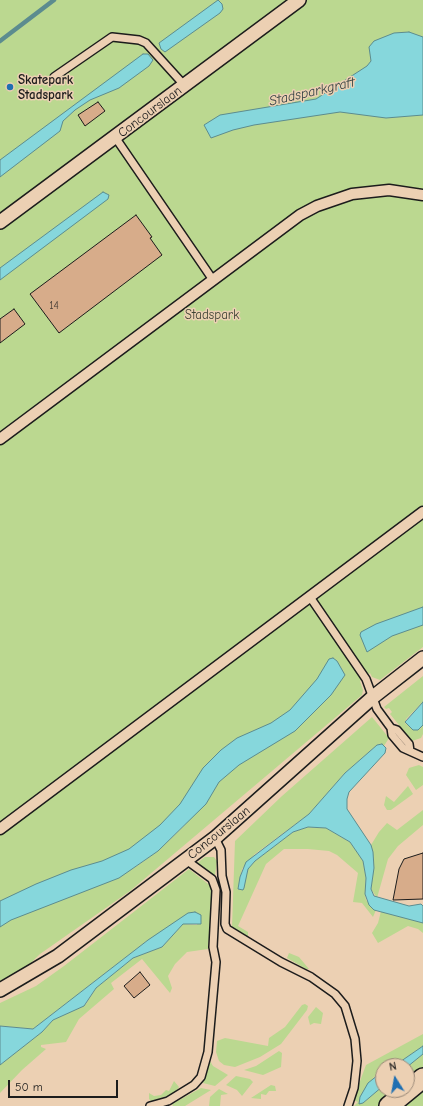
<!DOCTYPE html>
<style>
body{margin:0}
#map{position:relative;width:423px;height:1106px;overflow:hidden;background:#ecd0b3;font-family:"Comic Neue",sans-serif}
canvas{display:block}
.north{position:absolute;left:375px;top:1058px;width:40px;height:40px;box-sizing:border-box;background:#ecd0b3;border:1px solid #987;border-radius:50%;rotate:349deg;font-size:11px;font-weight:700;line-height:16px;text-align:center;color:#1c1c1c}
.north::after{content:'';display:block;margin:auto;width:14px;height:18px;background:#1f6fb2;clip-path:polygon(50% 0,100% 100%,50% 72%,0 100%)}
.scale{position:absolute;left:8px;top:1080px;width:110px;height:18px;box-sizing:border-box;border:2px solid #1c1c1c;border-top:0;padding-left:5px;font-size:12px;line-height:14px;white-space:nowrap;color:#1c1c1c;-webkit-text-stroke:3px #ecd0b3;paint-order:stroke}
</style>
<div id="map">
<canvas width="423" height="1106"></canvas>
<div class="north">N</div>
<div class="scale">50 m</div>
</div>
<script>
const ctx = document.querySelector('canvas').getContext('2d');
ctx.lineJoin = 'round';
function paint(path, color) { ctx.fillStyle = color; ctx.fill(path, 'evenodd'); }
const shape = rows => new Path2D(rows.map(r => 'M' + r).join(''));
function stroke(path, color, width, dash) { ctx.strokeStyle = color; ctx.lineWidth = width; ctx.lineCap = dash ? 'butt' : 'round'; ctx.setLineDash(dash || []); ctx.stroke(path); }
function drawText(font, color, halo, rows, align = 'center') {
  ctx.font = font + ' "Comic Neue",sans-serif'; ctx.lineWidth = 3; ctx.setLineDash([]); ctx.textBaseline = 'middle'; ctx.strokeStyle = halo; ctx.fillStyle = color; for (const [text, x, y, turn = 0] of rows) {
    ctx.save(); ctx.translate(x, y); ctx.rotate((+turn || 0) * Math.PI / 180); ctx.textAlign = isNaN(turn) ? turn : align; if (halo) ctx.strokeText(text, 0, 0); ctx.fillText(text, 0, 0); ctx.restore();
  }
}
const green = shape([
 [0,0,423,0,423,647,380,680,372,677,370,673,360,681,363,690,362,695,130,891,40,954,0,993],
 [187,823,158,851,131,870],
 [423,676,423,702,406,719,405,723,413,730,420,729,423,725,423,734,421,738,412,741,390,714,392,712,389,708,386,709,384,707],
 [372,717,389,738,384,746,381,744,377,745,345,773,309,814,255,854,242,869,238,889,248,869,255,861,293,832,308,827,326,828,350,842,363,861,366,878,365,894,366,900,376,910,373,917,362,903,353,902,358,873,337,855,329,851,308,849,284,849,266,864,238,926,248,932,248,938,232,927,235,841,282,796],
 [419,765,423,767,423,785,416,790,406,775,409,768],
 [408,786,413,794,391,810,387,810,384,805,386,796,394,802],
 [423,810,423,825,398,846,388,859,377,898,371,889,374,861,371,845,379,832,387,823,397,830],
 [205,857,214,857,217,861,215,875,212,876,196,864],
 [189,869,212,887,213,899,208,949,187,952,175,964,168,976,172,988,170,993,142,959,111,983,114,989,79,1019,66,1042,41,1045,41,1047,46,1049,22,1070,0,1093,0,1065,42,1032,53,1020,86,1004,96,988,133,958,162,947,183,924,197,925,200,915,148,940,33,1029,0,1026,0,1003,36,986,64,966],
 [381,911,423,923,423,933,418,929,408,926,378,943,372,933,378,923],
 [289,953,299,957,309,969,306,969,287,958],
 [305,1004,308,1006,307,1010,281,1044,260,1057,235,1067,224,1065,219,1061,216,1052,217,1041,225,1038,268,1046,269,1038,285,1027,302,1005],
 [316,1007,323,1013,321,1024,314,1023,310,1025,308,1017],
 [423,1034,423,1046,394,1066,383,1066,383,1071,373,1078,363,1103,383,1086,383,1090,400,1090,381,1106,354,1106,358,1102,353,1100,366,1065],
 [279,1051,282,1053,281,1067,263,1075,244,1070,256,1066],
 [423,1054,423,1071,407,1084,407,1067],
 [210,1061,213,1066,228,1075,215,1086,203,1083],
 [236,1076,250,1079,253,1082,242,1096,237,1090,226,1085],
 [174,1081,179,1087,174,1094,151,1101,149,1099,149,1093,154,1096,161,1095,166,1090,169,1091],
 [423,1084,423,1106,397,1106],
 [271,1085,275,1086,276,1091,269,1091,266,1095,261,1094,261,1099,251,1098],
 [201,1088,211,1090,185,1106,173,1106,172,1104],
 [219,1089,228,1094,221,1095,220,1106,209,1106,210,1097]
]);
const water = shape([
 [218,0,222,4,223,9,220,13,165,52,161,49,159,43,218,0],
 [409,32,423,37,423,115,386,118,340,112,254,125,233,130,211,138,204,125,220,115,316,99,367,66,371,61,369,47,374,41,394,33,409,32],
 [143,54,148,54,153,60,149,66,119,88,90,100,75,110,63,121,60,131,0,177,0,160,143,54],
 [103,192,109,195,108,199,0,280,0,268,103,192],
 [423,607,423,625,392,636,367,652,360,635,361,632,376,624,423,607],
 [333,658,337,661,345,675,331,695,295,731,239,765,219,782,206,804,158,851,119,878,11,920,0,927,0,901,36,884,71,870,102,861,129,849,160,825,180,804,203,768,221,750,237,738,271,723,290,710,317,679,329,659,333,658],
 [423,702,423,725,418,730,413,730,405,722,423,702],
 [382,744,386,748,385,753,349,792,347,799,347,809,371,845,373,852,374,868,371,889,374,896,409,906,421,904,423,906,423,923,374,910,369,905,365,894,366,878,363,861,350,842,326,828,308,827,293,832,255,861,248,869,244,888,243,890,238,889,240,877,246,862,309,814,345,773,377,745,382,744],
 [195,912,201,915,201,924,183,924,162,947,133,958,96,988,84,1006,53,1020,42,1032,0,1065,0,1026,33,1029,148,940,188,913,195,912],
 [423,1046,423,1054,407,1067,394,1066,423,1046],
 [383,1071,383,1086,363,1103,359,1104,360,1097,368,1083,383,1071]
]);
const stream = shape([
 [0,41,54,0]
]);
const building = shape([
 [98,102,105,111,85,126,78,115,98,102],
 [136,215,152,237,150,238,162,255,59,333,30,294,136,215],
 [14,309,25,324,0,343,0,319,14,309],
 [423,853,423,899,393,900,399,869,404,859,423,853],
 [140,972,150,985,134,998,124,986,140,972]
]);
const service = shape([
 [54,77,112,37,139,40,146,43,185,86],
 [115,137,213,280],
 [310,597,366,679,377,709,391,728,397,730,409,744,410,751],
 [391,728,392,735,403,748,423,757],
 [215,838,221,850,222,876,226,892,225,924,227,929,281,962,311,977,335,994,345,1006,355,1039,357,1061,354,1088,348,1106],
 [150,1106,168,1101,194,1085,201,1077,208,1052,216,962,213,947,216,890,212,879,186,860]
]);
const pedestrian = shape([
 [0,439,300,215,317,206,352,194,389,190,423,195],
 [0,829,423,512]
]);
const minor = shape([
 [0,222,299,0],
 [0,990,58,956,215,838,373,697,423,658]
]);
const secondary = shape([
 [389,1106,423,1078]
]);
const markers = [
 [10,87,4,"#1f6fb2"]
];
const numberNames = [
 ["14",54,306]
];
const poiNames = [
 ["Skatepark",18,80],
 ["Stadspark",18,95]
];
const streetNames = [
 ["Concourslaan",150,112,-37],
 ["Concourslaan",219,833,-39]
];
const parkNames = [
 ["Stadspark",212,315]
];
const waterNames = [
 ["Stadsparkgraft",312,92,-13]
];
paint(green, '#bbd890');
paint(water, '#86d7dc');
stroke(water, '#5c8c8f', 1);
stroke(stream, '#5c8c8f', 4.5);
paint(building, '#d7ac8a');
stroke(building, '#1c1c1c', 1);
stroke(service, '#1c1c1c', 10);
stroke(pedestrian, '#1c1c1c', 13);
stroke(minor, '#1c1c1c', 16);
stroke(secondary, '#1c1c1c', 22);
stroke(service, '#ecd0b3', 7);
stroke(pedestrian, '#ecd0b3', 10);
stroke(minor, '#ecd0b3', 13);
stroke(secondary, '#ecd0b3', 19);
for (const [x, y, r, color] of markers) { const dot = new Path2D(); dot.arc(x, y, r, 0, 2 * Math.PI); ctx.fillStyle = color; ctx.fill(dot); stroke(dot, '#ecd0b3', 1.5); }
drawText('11px', '#4b4038', null, numberNames);
drawText('bold 13px', '#1c1c1c', '#ecd0b3', poiNames, 'left');
drawText('13px', '#1c1c1c', '#ecd0b3', streetNames);
drawText('13px', '#3c4233', '#ecd0b3', parkNames);
drawText('italic 14px', '#314142', '#ecd0b3', waterNames);
</script>
